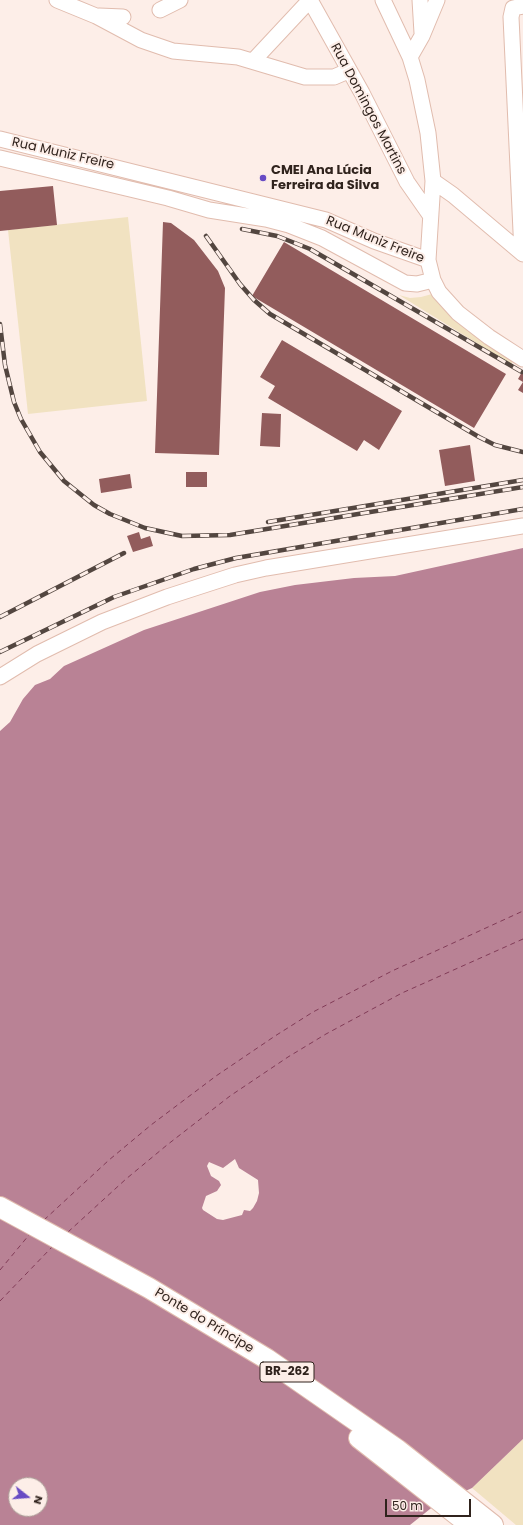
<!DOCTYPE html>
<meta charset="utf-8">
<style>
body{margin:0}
#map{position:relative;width:523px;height:1525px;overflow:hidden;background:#fdeee8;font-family:Poppins,sans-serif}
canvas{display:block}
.north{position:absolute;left:8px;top:1477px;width:40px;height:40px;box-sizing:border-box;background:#fdeee8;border:1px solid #ab9d97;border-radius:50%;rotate:107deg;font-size:11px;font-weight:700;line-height:16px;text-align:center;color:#30231d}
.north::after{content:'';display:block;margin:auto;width:14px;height:18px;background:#684bc4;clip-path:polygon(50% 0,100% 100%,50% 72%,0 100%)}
.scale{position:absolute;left:385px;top:1499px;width:86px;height:18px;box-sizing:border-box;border:2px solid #30231d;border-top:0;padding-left:5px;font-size:12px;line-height:14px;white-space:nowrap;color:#30231d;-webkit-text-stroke:3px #fdeee8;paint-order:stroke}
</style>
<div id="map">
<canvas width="523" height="1525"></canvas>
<div class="north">N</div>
<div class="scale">50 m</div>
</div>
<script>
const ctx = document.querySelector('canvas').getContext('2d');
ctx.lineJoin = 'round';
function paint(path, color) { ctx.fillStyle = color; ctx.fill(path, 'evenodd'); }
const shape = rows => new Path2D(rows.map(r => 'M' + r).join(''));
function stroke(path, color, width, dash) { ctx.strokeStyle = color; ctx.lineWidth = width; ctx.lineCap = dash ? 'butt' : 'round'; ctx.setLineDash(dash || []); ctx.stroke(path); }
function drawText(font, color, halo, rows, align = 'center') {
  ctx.font = font + ' Poppins,sans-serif'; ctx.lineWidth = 4; ctx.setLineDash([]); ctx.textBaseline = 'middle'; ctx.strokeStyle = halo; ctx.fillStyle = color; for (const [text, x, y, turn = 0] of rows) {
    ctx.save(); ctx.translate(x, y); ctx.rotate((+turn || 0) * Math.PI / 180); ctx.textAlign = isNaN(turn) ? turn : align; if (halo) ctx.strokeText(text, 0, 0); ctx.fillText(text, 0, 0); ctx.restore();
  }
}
const green = shape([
 [128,217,147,401,28,414,8,230],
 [432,294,454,318,488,346,512,361,512,365,399,295,410,298,421,297],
 [523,1439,523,1525,516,1525,472,1488]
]);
const water = shape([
 [523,548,523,1439,472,1488,435,1505,410,1525,0,1525,0,731,10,722,23,699,35,685,50,679,64,666,144,630,260,592,295,585,354,578,395,576],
 [235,1159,239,1168,258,1180,259,1193,257,1201,253,1208,250,1211,244,1210,242,1215,223,1220,217,1219,203,1210,202,1208,206,1196,217,1191,221,1185,219,1181,211,1176,207,1166,209,1162,223,1168],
 [16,1485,40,1485,40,1509,16,1509]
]);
const ferry = shape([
 [44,1220,109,1160,151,1125,216,1076,275,1036,313,1012,392,971,523,911],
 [68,1232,126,1179,167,1145,230,1096,288,1057,326,1034,402,993,523,939],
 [0,1270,29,1235],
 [0,1301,52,1247]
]);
const building = shape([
 [53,186,57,225,0,231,0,191],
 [163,222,171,223,194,240,218,271,225,288,219,455,155,453],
 [284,242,506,374,474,428,252,296],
 [282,340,402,411,379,450,364,440,357,451,268,398,275,386,260,377],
 [523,370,523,382,518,379],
 [523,382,523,393,518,390],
 [262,413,281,414,280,447,260,446],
 [470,445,475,481,445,486,439,450],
 [186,472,207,472,207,487,186,487],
 [130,474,132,488,101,493,99,479],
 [139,532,141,539,150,536,153,546,133,552,127,536]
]);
const minor = shape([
 [57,0,96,16,141,40,173,51,238,57,305,77,334,77,348,71],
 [310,0,362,93,407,182,430,215],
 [383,0,410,57,417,80,428,133,433,181,428,260,433,280,439,292,458,313,489,337,523,359],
 [420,0,422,33],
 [160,10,180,0],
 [99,16,123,17],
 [410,57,422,36,437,0],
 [253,61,310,0],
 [0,139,326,220,374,241,428,260],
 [0,158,168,198,209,210,266,219,289,225,322,238,405,283,417,284,433,280],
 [433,181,453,195,523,254],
 [522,253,511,17,513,8,523,6],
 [0,677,37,654,102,622,167,597,235,575,266,568,523,526]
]);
const major = shape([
 [0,1207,149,1288,267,1359,398,1450,493,1525],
 [359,1438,470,1525]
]);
const rail = shape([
 [242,229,277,236,310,249,522,372],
 [206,236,240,284,254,300,270,314,479,437,495,445,523,452],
 [0,324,5,365,14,402,21,419,40,452,64,481,94,505,110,514,145,528,182,536,230,535,523,487],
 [268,522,523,480],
 [0,617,124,553],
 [0,652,114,597,194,569,236,558,523,509]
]);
const markers = [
 [263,178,4,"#684bc4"]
];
const shields = [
 [287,1372,54]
];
const shieldNames = [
 ["BR-262",287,1372]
];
const streetNames = [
 ["Rua Domingos Martins",368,109,62],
 ["Rua Muniz Freire",63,154,13],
 ["Rua Muniz Freire",375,240,22],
 ["Ponte do Príncipe",204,1321,31]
];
const poiNames = [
 ["CMEI Ana Lúcia",271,171],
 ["Ferreira da Silva",271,186]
];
paint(green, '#f1e2c1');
paint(water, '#b98295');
stroke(ferry, '#813b57', 1, [5, 4]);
paint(building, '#925c5c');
stroke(minor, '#e1bcae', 17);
stroke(major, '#e1bcae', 22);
stroke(minor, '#fff', 15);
stroke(major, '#fff', 20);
stroke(rail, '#534640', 4.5);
stroke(rail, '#fdeee8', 3, [9]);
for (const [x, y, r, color] of markers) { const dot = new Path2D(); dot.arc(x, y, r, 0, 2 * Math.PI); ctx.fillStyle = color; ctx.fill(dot); stroke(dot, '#fdeee8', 1.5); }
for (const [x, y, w] of shields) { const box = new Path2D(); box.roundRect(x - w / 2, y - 10, w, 20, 3); ctx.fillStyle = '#fdeee8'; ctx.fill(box); stroke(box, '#30231d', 1); }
drawText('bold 12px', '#30231d', null, shieldNames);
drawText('13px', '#30231d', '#fdeee8', streetNames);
drawText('bold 13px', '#30231d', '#fdeee8', poiNames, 'left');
</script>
